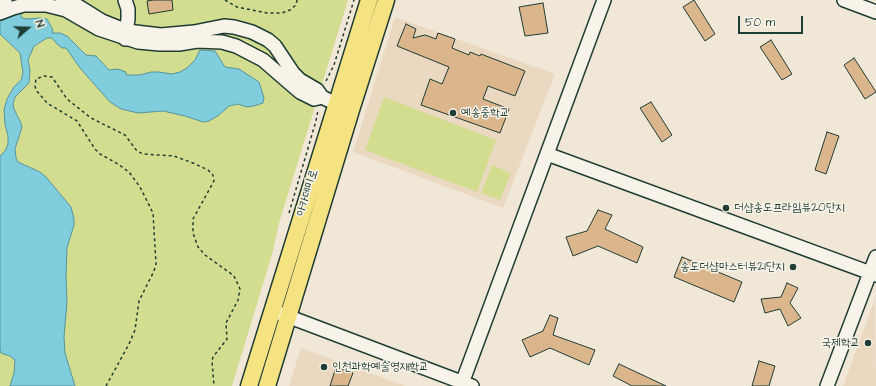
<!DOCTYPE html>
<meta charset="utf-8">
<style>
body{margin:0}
#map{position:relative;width:876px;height:386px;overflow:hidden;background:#f1e7d6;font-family:"Architects Daughter",sans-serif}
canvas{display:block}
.north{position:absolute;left:8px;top:8px;width:40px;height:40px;-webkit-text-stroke:3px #f7f3e8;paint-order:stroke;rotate:70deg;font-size:11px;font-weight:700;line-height:16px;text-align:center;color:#1f3d34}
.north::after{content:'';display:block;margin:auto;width:14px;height:18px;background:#1f3d34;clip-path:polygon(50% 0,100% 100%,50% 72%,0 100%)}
.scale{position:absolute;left:738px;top:16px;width:65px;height:18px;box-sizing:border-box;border:2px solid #1f3d34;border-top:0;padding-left:5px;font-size:12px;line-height:14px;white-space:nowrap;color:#1f3d34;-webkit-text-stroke:3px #f7f3e8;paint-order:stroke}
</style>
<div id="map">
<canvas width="876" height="386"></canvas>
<div class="north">N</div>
<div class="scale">50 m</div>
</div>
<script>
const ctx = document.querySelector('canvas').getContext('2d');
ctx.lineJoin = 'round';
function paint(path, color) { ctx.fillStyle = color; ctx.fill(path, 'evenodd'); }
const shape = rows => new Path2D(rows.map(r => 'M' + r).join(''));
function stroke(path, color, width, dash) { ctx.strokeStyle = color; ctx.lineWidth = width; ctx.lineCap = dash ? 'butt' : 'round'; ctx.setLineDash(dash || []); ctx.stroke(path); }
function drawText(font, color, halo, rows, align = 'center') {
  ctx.font = font + ' "Architects Daughter","Poor Story",sans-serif'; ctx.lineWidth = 3; ctx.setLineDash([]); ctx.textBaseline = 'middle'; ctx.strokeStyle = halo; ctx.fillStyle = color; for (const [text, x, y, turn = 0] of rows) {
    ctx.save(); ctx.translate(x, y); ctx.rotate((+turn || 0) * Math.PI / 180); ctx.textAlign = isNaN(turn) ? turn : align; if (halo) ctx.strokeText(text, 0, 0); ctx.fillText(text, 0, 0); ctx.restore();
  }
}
const built = shape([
 [395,17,555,74,503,208,353,152],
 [875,299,876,386,843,386],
 [301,348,406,386,289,386]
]);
const green = shape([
 [0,0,348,0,279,223,273,251,232,386,0,386],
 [384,97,496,140,477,192,365,150],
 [492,165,511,173,500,200,481,193]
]);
const water = shape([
 [21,9,21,17,25,19,40,18,47,19,53,30,52,33,60,33,67,36,86,55,96,56,109,70,118,69,126,72,126,75,140,75,151,72,159,72,172,74,180,72,187,68,195,60,200,50,215,51,225,67,239,69,259,82,264,98,263,103,254,106,247,107,238,104,229,106,219,115,209,121,203,122,185,116,163,111,138,113,121,109,110,102,80,68,66,48,62,48,57,44,52,38,47,38,34,46,28,60,30,70,29,83,15,97,13,104,14,109,21,123,22,127,15,149,16,158,18,162,40,172,46,177,71,207,74,219,74,225,67,248,66,276,67,302,64,337,65,353,75,386,10,386,14,373,15,360,10,356,1,353,0,350,0,156,5,151,8,144,8,136,5,124,4,110,7,99,14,87,21,80,23,73,20,53,0,34,0,18,21,9]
]);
const building = shape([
 [153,0,172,0,173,10,149,14,147,1,153,0],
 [694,0,715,34,705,41,683,7,694,0],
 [543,3,548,33,525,36,519,7,543,3],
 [406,24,416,29,413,38,425,35,436,39,438,33,455,39,452,48,469,55,470,52,480,56,481,54,525,71,515,96,488,86,483,99,509,109,500,133,421,105,430,79,442,84,449,67,397,46,406,24],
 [771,40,792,74,782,80,760,47,771,40],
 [854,58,876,92,865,99,844,65,854,58],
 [651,102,672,135,662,142,640,108,651,102],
 [827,132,839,136,826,174,815,170,827,132],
 [598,210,612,215,605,229,643,247,637,263,598,246,573,256,566,237,587,231,598,210],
 [682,257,742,282,734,302,674,277,682,257],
 [787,283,798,288,790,303,801,318,788,326,780,309,765,313,761,299,781,297,787,283],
 [550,315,558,318,553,335,595,350,589,365,550,348,530,357,522,340,543,331,550,315],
 [759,361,775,366,769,386,752,386,759,361],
 [619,364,666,386,632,386,613,376,619,364],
 [336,367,353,373,348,386,330,386,336,367]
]);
const path = shape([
 [225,0,237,7,267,13,282,13,290,10,296,5,297,0],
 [326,81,334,65,354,0],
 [289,213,316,121,318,110],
 [106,386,129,344,135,330,139,301,154,271,156,264,153,213,140,187,129,172,118,164,100,154,95,149,77,121,47,103,36,90,35,86,36,79,44,76,52,77,67,99,91,118,125,135,137,151,143,154,174,156,193,163,208,170,213,175,214,181,193,219,193,233,198,247,205,255,233,275,235,278,240,289,238,300,226,323,227,339,213,357,212,361,214,386]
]);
const minor = shape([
 [62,0,78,6,102,21,127,31,161,35,194,32,224,26,234,27,252,32,268,40,275,46,293,73,300,80,317,90,322,97,328,100],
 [125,0,128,9,128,19,125,39],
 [844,0,876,12],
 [0,2,5,0],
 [0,13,13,8,24,5,46,5,66,10,99,29,138,42,160,44,179,44,197,41,222,42,236,46,263,60,300,92,314,99,322,97],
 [547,154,876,275],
 [279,313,472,386],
 [461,386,604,0],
 [827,386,876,257]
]);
const major = shape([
 [249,386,369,0],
 [267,386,351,110,386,0]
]);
const markers = [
 [453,113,4,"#1f3d34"],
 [726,208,4,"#1f3d34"],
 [793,267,4,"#1f3d34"],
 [868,343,4,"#1f3d34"],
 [324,367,4,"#1f3d34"]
];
const poiNames = [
 ["예송중학교",461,113],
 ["더샵송도프라임뷰20단지",734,208],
 ["송도더샵마스터뷰21단지",785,267,"right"],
 ["국제학교",860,343,"right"],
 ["인천과학예술영재학교",332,367]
];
const streetNames = [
 ["아카데미로",308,193,-73]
];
paint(built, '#ead8c0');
paint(green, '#d2dd90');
paint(water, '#80cdde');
stroke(water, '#59939a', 1);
paint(building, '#dbb68d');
stroke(building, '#1f3d34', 1);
stroke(minor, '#1f3d34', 16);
stroke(major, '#1f3d34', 19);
stroke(path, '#1f3d34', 1.5, [3, 3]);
stroke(minor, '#f7f3e8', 13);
stroke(major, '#f5e382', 16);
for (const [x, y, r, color] of markers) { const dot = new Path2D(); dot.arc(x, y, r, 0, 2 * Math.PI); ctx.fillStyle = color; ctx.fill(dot); stroke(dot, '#f7f3e8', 1.5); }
drawText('12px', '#1f3d34', '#f7f3e8', poiNames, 'left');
drawText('12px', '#1f3d34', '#f7f3e8', streetNames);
</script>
